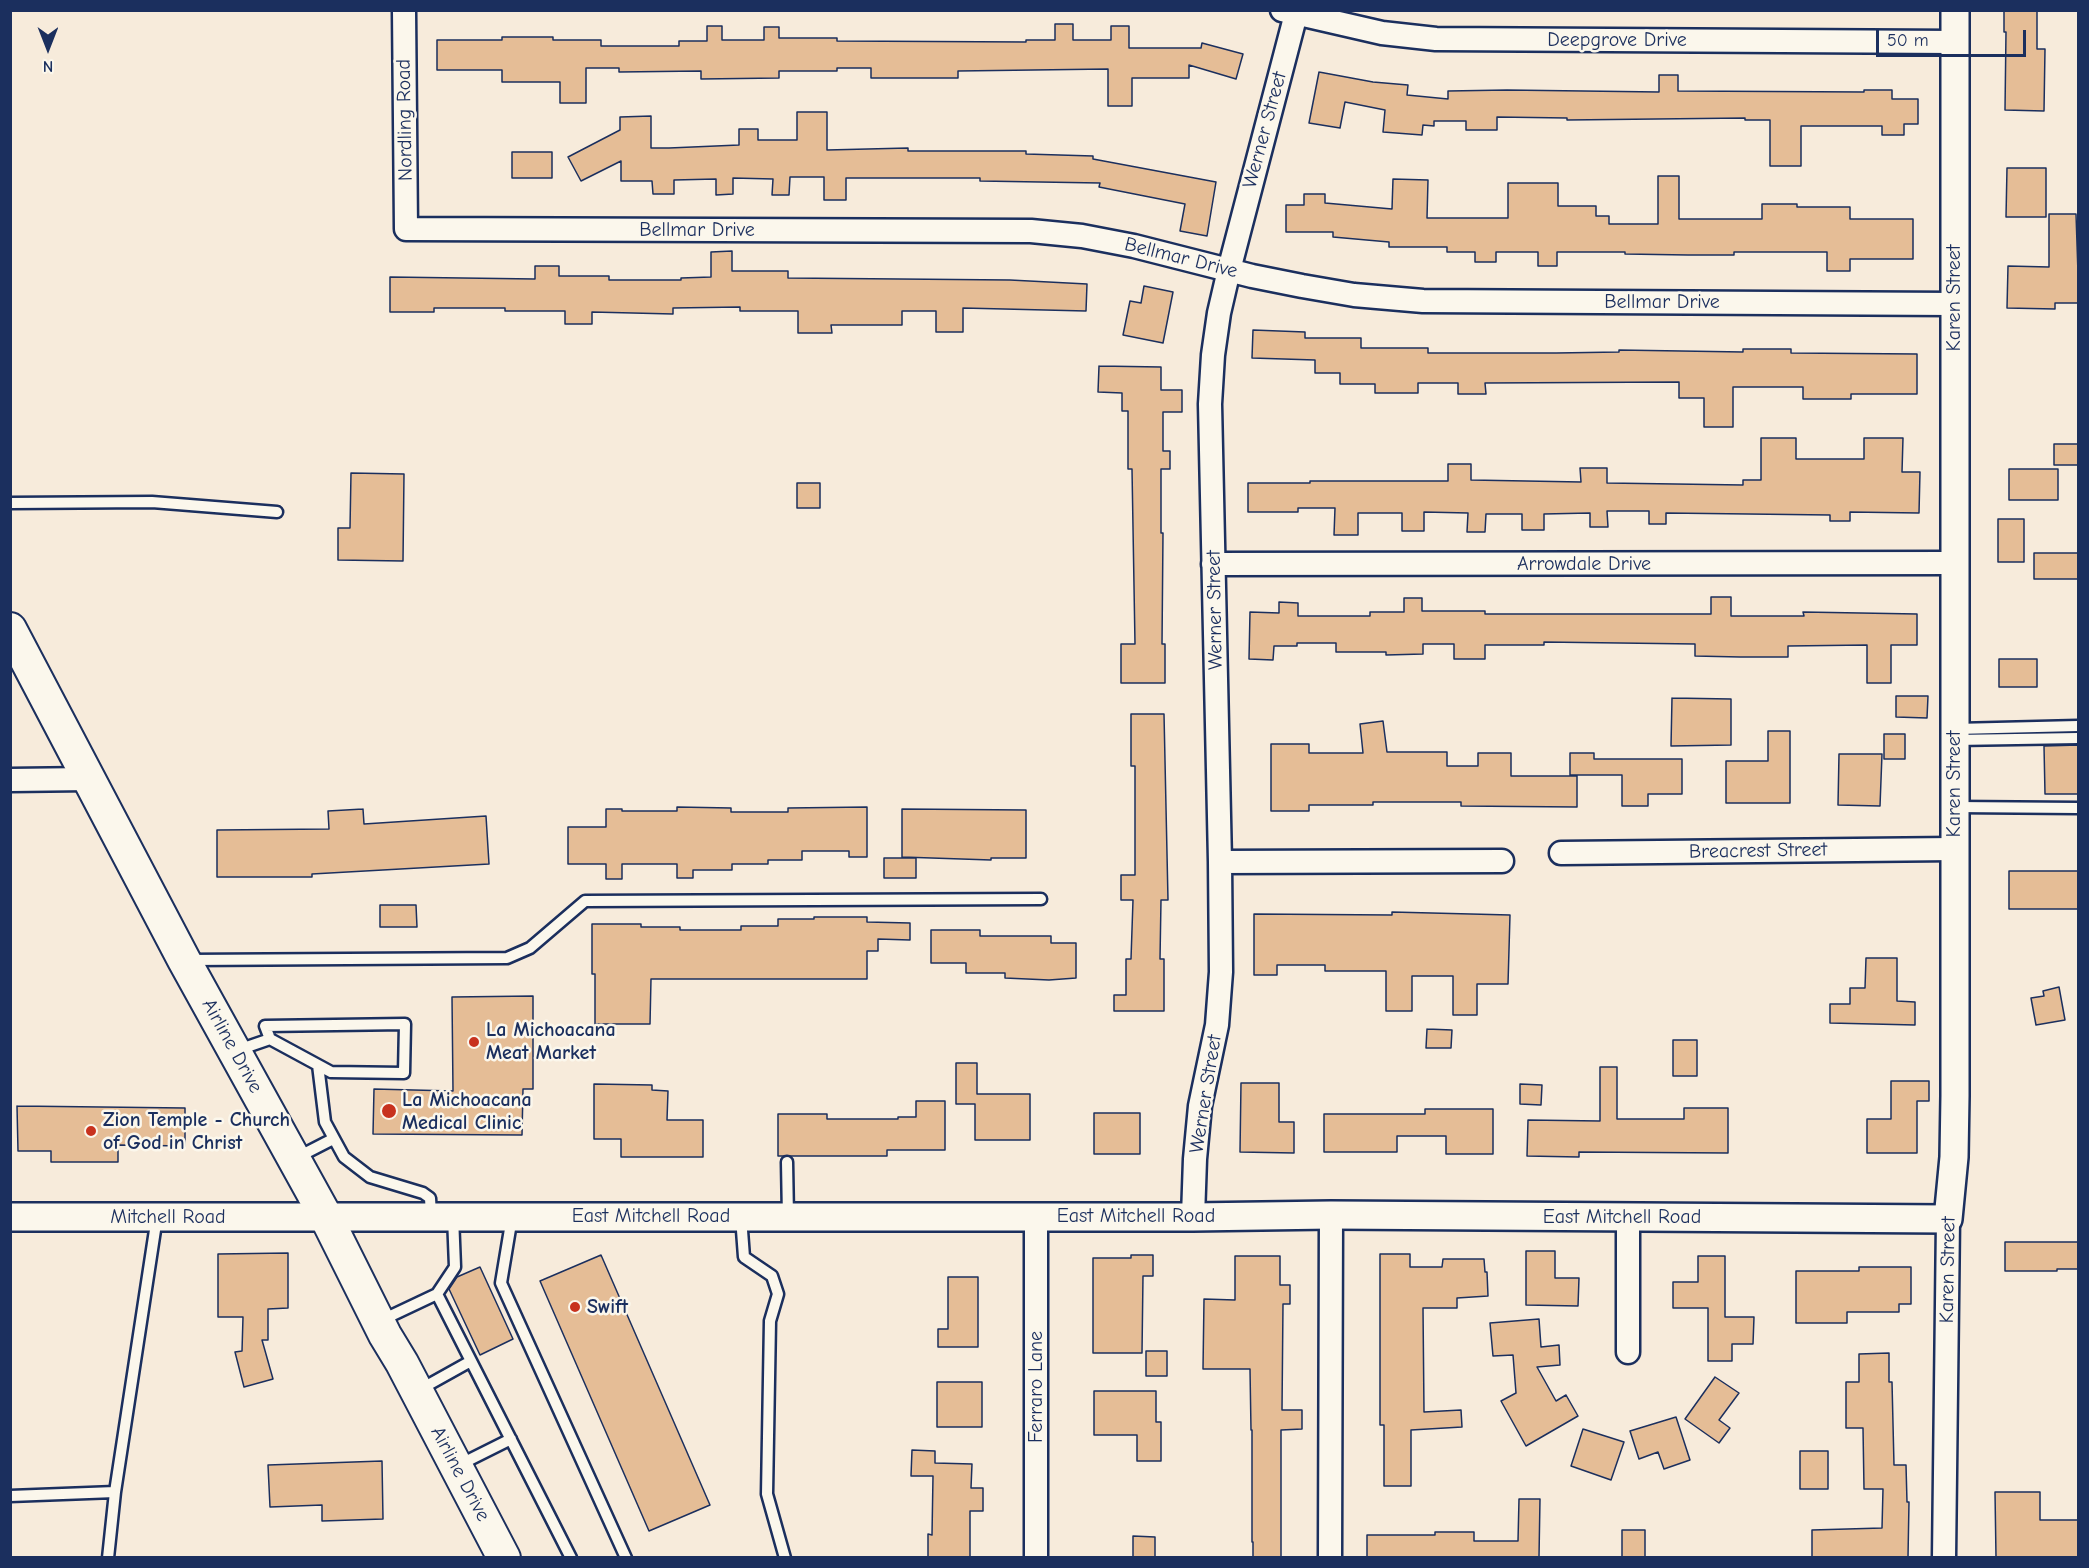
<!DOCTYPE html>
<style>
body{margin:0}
#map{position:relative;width:2089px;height:1568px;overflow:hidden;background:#f7ebdb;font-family:"Comic Neue",sans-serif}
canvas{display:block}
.frame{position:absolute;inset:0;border:12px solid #1b2f5e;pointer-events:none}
.north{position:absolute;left:18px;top:18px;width:60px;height:60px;-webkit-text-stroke:4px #fbf7ec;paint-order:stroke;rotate:180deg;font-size:16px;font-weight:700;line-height:24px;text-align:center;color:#1b2f5e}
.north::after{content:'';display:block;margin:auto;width:21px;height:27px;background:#1b2f5e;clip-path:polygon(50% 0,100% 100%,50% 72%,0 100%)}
.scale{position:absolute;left:1876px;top:30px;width:150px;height:27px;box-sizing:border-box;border:3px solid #1b2f5e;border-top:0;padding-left:8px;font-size:18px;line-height:21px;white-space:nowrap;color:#1b2f5e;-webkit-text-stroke:4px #fbf7ec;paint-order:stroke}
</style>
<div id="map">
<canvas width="2089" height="1568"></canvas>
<div class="frame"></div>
<div class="north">N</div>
<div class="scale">50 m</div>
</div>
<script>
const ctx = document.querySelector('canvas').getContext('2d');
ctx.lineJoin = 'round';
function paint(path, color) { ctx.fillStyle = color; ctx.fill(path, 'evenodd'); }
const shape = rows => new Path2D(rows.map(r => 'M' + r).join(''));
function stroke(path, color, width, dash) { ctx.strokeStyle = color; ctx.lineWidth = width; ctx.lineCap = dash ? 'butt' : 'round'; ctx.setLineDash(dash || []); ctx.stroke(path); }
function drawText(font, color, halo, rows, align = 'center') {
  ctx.font = font + ' "Comic Neue",sans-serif'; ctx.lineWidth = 5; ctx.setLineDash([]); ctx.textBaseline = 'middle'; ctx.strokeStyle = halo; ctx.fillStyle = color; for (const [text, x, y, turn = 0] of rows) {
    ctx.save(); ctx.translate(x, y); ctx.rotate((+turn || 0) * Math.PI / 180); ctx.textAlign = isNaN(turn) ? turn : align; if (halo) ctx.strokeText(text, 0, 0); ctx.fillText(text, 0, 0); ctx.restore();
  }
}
const building = shape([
 [2004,10,2037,10,2037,49,2045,49,2044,111,2005,110,2006,32,2004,32,2004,10],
 [1055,24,1073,24,1073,40,1111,40,1111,26,1129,26,1129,48,1201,48,1202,43,1243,54,1236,79,1189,65,1189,78,1132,78,1132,106,1108,106,1108,69,958,71,958,78,871,78,871,68,837,68,837,71,779,71,779,78,701,79,701,71,619,72,619,68,586,68,586,103,560,103,560,82,502,82,502,70,437,70,437,40,502,40,502,37,553,37,553,40,601,40,601,46,679,46,679,41,707,41,707,26,722,26,722,40,764,40,764,27,779,27,779,38,837,38,837,41,1026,42,1026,40,1055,40,1055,24],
 [1319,72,1373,82,1408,85,1407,95,1448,99,1448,91,1507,90,1659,92,1659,75,1678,75,1678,91,1864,92,1864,90,1892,90,1892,99,1918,99,1918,124,1904,124,1904,135,1882,135,1882,126,1801,126,1801,166,1770,166,1770,120,1745,120,1745,118,1567,120,1567,118,1497,117,1497,130,1466,130,1466,121,1434,121,1434,126,1423,125,1422,135,1383,132,1385,110,1345,102,1340,128,1309,123,1319,72],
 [797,112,827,112,827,150,908,148,908,151,1026,151,1026,154,1093,156,1093,159,1216,182,1207,236,1180,231,1185,204,1099,187,1100,183,980,181,980,178,846,178,846,200,824,200,824,177,790,177,789,195,772,195,773,179,733,178,733,194,716,195,716,179,674,180,674,194,653,194,652,181,621,181,621,161,581,181,568,157,620,130,620,117,651,116,651,148,669,148,739,145,739,129,758,129,758,140,797,140,797,112],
 [512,152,552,152,552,178,512,178,512,152],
 [2007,168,2046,168,2046,217,2006,217,2007,168],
 [1658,176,1679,176,1679,219,1762,219,1762,204,1797,204,1797,207,1850,207,1850,219,1913,219,1913,259,1850,259,1850,271,1827,271,1827,252,1734,252,1734,255,1688,255,1625,254,1625,252,1557,252,1557,266,1538,266,1538,252,1496,252,1496,262,1475,262,1475,252,1447,252,1447,247,1389,247,1389,242,1333,237,1333,232,1286,232,1286,205,1304,205,1304,194,1325,194,1325,203,1392,209,1393,179,1428,180,1427,218,1508,218,1508,183,1558,183,1558,206,1596,206,1596,216,1609,216,1609,224,1658,224,1658,176],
 [2049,214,2076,214,2079,303,2055,303,2055,309,2007,308,2008,266,2049,267,2049,214],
 [732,251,732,271,788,271,788,278,1010,280,1087,284,1086,311,963,308,963,332,936,332,936,311,902,311,902,325,831,325,832,333,798,333,798,311,740,311,740,307,673,308,673,314,592,312,592,324,565,324,565,311,505,311,505,308,434,308,434,312,390,312,390,277,535,279,535,266,559,266,559,276,609,276,609,280,681,280,681,278,711,277,711,252,732,251],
 [1144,286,1173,292,1163,343,1123,335,1130,301,1141,303,1144,286],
 [1253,330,1305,332,1305,338,1361,338,1361,348,1428,348,1428,353,1556,353,1619,352,1619,350,1743,352,1743,349,1791,349,1791,353,1917,354,1917,394,1851,394,1851,399,1803,399,1803,387,1733,387,1733,427,1704,427,1704,398,1679,398,1679,382,1485,383,1486,394,1458,394,1458,383,1418,383,1418,393,1375,393,1375,384,1340,384,1340,373,1315,373,1315,360,1252,358,1253,330],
 [1099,366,1161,367,1161,390,1182,390,1182,412,1163,412,1163,451,1170,451,1170,469,1161,469,1161,533,1163,533,1162,644,1165,644,1165,683,1121,683,1121,644,1135,644,1132,469,1128,469,1128,411,1122,411,1122,393,1098,392,1099,366],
 [1761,438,1796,438,1796,459,1864,459,1864,438,1903,438,1902,472,1920,472,1919,513,1850,512,1850,521,1830,521,1830,515,1666,513,1666,524,1649,524,1649,511,1607,511,1608,527,1590,527,1590,513,1544,514,1544,530,1522,530,1522,514,1486,514,1485,532,1467,532,1468,513,1424,512,1424,531,1402,531,1402,513,1358,513,1358,535,1334,535,1335,508,1298,508,1298,512,1248,512,1248,483,1310,483,1310,481,1448,481,1448,464,1471,464,1471,480,1581,482,1580,468,1607,468,1607,483,1743,485,1743,480,1761,480,1761,438],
 [2054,444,2078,444,2078,465,2054,465,2054,444],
 [2009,469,2058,469,2058,500,2009,500,2009,469],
 [351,473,404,474,403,561,338,560,338,528,350,528,351,473],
 [797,483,820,483,820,508,797,508,797,483],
 [1998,519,2024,519,2024,562,1998,562,1998,519],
 [2034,553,2079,553,2079,579,2034,579,2034,553],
 [1711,597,1731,597,1731,616,1804,616,1803,612,1917,614,1917,645,1891,645,1891,683,1867,683,1867,645,1788,646,1788,657,1740,657,1695,656,1695,644,1544,642,1544,645,1485,645,1485,659,1454,659,1454,644,1423,644,1423,654,1386,655,1386,652,1336,652,1336,643,1297,643,1297,646,1274,646,1273,660,1249,659,1250,612,1279,613,1279,602,1298,603,1298,616,1370,616,1370,612,1404,612,1404,598,1422,598,1422,611,1485,611,1485,614,1711,614,1711,597],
 [1999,659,2037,659,2037,687,1999,687,1999,659],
 [1896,696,1928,696,1927,718,1896,717,1896,696],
 [1672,698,1731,699,1731,745,1671,746,1672,698],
 [1131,714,1164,714,1168,900,1161,900,1160,959,1164,959,1164,1011,1114,1011,1114,995,1126,995,1126,959,1131,959,1133,900,1121,900,1121,875,1135,875,1135,766,1131,766,1131,714],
 [1383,721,1387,752,1447,752,1447,766,1478,766,1478,753,1511,753,1511,776,1577,776,1577,807,1461,806,1461,802,1373,802,1373,805,1309,805,1309,811,1271,811,1271,744,1309,744,1309,753,1363,753,1360,724,1383,721],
 [1768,731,1790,731,1790,803,1726,803,1726,761,1768,761,1768,731],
 [1884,734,1905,734,1905,759,1884,759,1884,734],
 [2079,745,2079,794,2045,794,2044,746,2079,745],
 [1570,753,1594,753,1594,759,1682,759,1682,794,1648,794,1648,806,1622,806,1622,775,1570,775,1570,753],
 [1839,754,1882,754,1880,806,1838,805,1839,754],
 [677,807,731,808,731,812,788,812,788,808,867,807,867,857,849,857,849,851,802,851,802,860,768,860,768,864,732,864,732,870,693,870,693,878,677,878,677,864,622,864,622,879,606,879,606,864,568,864,568,827,606,827,606,809,622,809,622,811,677,811,677,807],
 [363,809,364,824,486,816,489,864,312,874,312,877,217,877,217,830,329,829,328,811,363,809],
 [902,809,1026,810,1026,858,991,858,991,860,902,857,902,809],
 [884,858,916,858,916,878,884,878,884,858],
 [2009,871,2079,871,2079,909,2009,909,2009,871],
 [380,905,416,905,417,927,380,927,380,905],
 [1392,912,1510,915,1508,984,1477,984,1477,1015,1453,1015,1453,976,1412,976,1412,1011,1386,1011,1386,971,1325,971,1325,965,1277,965,1277,975,1254,975,1254,914,1392,915,1392,912],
 [814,917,867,917,867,922,910,923,910,940,878,939,878,951,867,951,867,979,651,979,650,1024,595,1024,595,974,592,974,592,924,641,924,641,927,680,927,680,930,741,930,741,926,778,926,778,919,814,919,814,917],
 [931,930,980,930,980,936,1051,936,1051,943,1076,943,1076,978,1049,980,1005,978,1005,973,966,973,966,963,931,963,931,930],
 [1866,958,1897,958,1897,1001,1915,1002,1915,1025,1830,1023,1830,1004,1850,1004,1850,988,1865,988,1866,958],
 [2059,987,2065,1020,2036,1025,2031,998,2044,996,2043,991,2059,987],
 [533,996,533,1089,523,1089,522,1135,373,1134,374,1089,453,1091,452,997,533,996],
 [1427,1029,1452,1030,1451,1048,1426,1048,1427,1029],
 [1673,1040,1697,1040,1697,1076,1673,1076,1673,1040],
 [956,1063,977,1063,977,1094,1030,1094,1030,1140,975,1140,975,1104,956,1104,956,1063],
 [1600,1067,1617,1067,1617,1119,1684,1119,1684,1108,1728,1108,1728,1153,1579,1152,1579,1157,1527,1156,1528,1120,1600,1121,1600,1067],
 [1891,1081,1929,1081,1929,1101,1917,1101,1917,1153,1867,1153,1867,1119,1891,1119,1891,1081],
 [1241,1083,1279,1083,1279,1122,1294,1122,1294,1153,1240,1152,1241,1083],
 [594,1084,652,1085,652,1090,668,1091,667,1120,703,1120,703,1157,621,1157,621,1139,594,1139,594,1084],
 [1520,1084,1542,1085,1541,1105,1520,1104,1520,1084],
 [916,1101,945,1101,945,1150,887,1150,887,1156,778,1156,778,1114,827,1114,827,1119,898,1119,898,1117,916,1117,916,1101],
 [17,1106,185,1108,185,1146,118,1145,118,1162,51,1162,51,1151,18,1151,17,1106],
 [1425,1109,1493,1109,1493,1154,1446,1154,1446,1136,1397,1136,1397,1152,1324,1152,1324,1114,1425,1114,1425,1109],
 [1094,1113,1140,1113,1140,1154,1094,1154,1094,1113],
 [2005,1242,2079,1242,2079,1269,2057,1269,2057,1271,2005,1271,2005,1242],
 [1526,1251,1555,1251,1555,1278,1579,1278,1578,1306,1526,1305,1526,1251],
 [288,1253,288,1308,268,1309,268,1340,262,1340,273,1379,244,1387,235,1352,242,1351,243,1317,218,1317,218,1254,288,1253],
 [1380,1254,1410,1254,1410,1267,1442,1267,1443,1259,1484,1259,1485,1272,1487,1272,1488,1296,1457,1298,1457,1308,1423,1308,1424,1412,1461,1410,1462,1427,1411,1430,1411,1486,1384,1486,1384,1425,1380,1425,1380,1254],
 [601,1255,710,1505,649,1531,540,1281,601,1255],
 [1131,1255,1153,1255,1153,1276,1143,1276,1142,1353,1093,1353,1093,1258,1131,1258,1131,1255],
 [1235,1256,1280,1256,1280,1285,1290,1285,1290,1304,1283,1304,1282,1410,1302,1410,1302,1429,1281,1430,1281,1557,1253,1557,1253,1542,1252,1542,1252,1430,1251,1430,1250,1369,1203,1369,1204,1299,1235,1300,1235,1256],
 [1698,1256,1725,1256,1725,1317,1754,1317,1753,1344,1732,1344,1732,1361,1708,1361,1708,1308,1673,1308,1673,1282,1698,1282,1698,1256],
 [480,1267,513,1339,480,1355,449,1289,457,1277,480,1267],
 [1859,1267,1911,1267,1911,1304,1899,1304,1899,1312,1847,1312,1847,1323,1796,1323,1796,1271,1859,1271,1859,1267],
 [948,1277,978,1277,978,1347,938,1347,938,1329,948,1329,948,1277],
 [1539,1319,1541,1347,1559,1345,1560,1365,1537,1367,1556,1401,1566,1395,1578,1416,1526,1446,1501,1401,1516,1393,1513,1355,1493,1356,1490,1323,1539,1319],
 [1146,1351,1167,1351,1167,1376,1146,1376,1146,1351],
 [1889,1353,1889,1382,1892,1382,1894,1465,1906,1465,1907,1502,1909,1502,1908,1557,1812,1557,1812,1530,1882,1528,1883,1489,1864,1489,1863,1428,1846,1428,1846,1382,1859,1382,1859,1354,1889,1353],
 [1715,1377,1739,1393,1719,1420,1730,1428,1719,1443,1685,1419,1715,1377],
 [937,1382,982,1382,982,1427,937,1427,937,1382],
 [1094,1391,1156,1391,1156,1422,1161,1422,1161,1461,1137,1461,1137,1435,1094,1435,1094,1391],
 [1676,1417,1690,1460,1664,1469,1658,1452,1639,1459,1630,1431,1676,1417],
 [1583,1429,1624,1442,1611,1480,1571,1466,1583,1429],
 [912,1450,935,1451,935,1463,972,1464,971,1488,983,1488,983,1511,970,1511,970,1557,928,1557,928,1534,932,1535,933,1476,911,1476,912,1450],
 [1800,1451,1828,1451,1828,1489,1800,1489,1800,1451],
 [382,1461,383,1519,322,1521,322,1505,270,1507,268,1465,382,1461],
 [1995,1492,2040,1492,2040,1520,2079,1520,2079,1557,1996,1557,1995,1492],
 [1519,1499,1540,1499,1539,1557,1367,1557,1367,1535,1435,1535,1435,1532,1474,1532,1474,1541,1518,1541,1519,1499],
 [1622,1530,1645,1530,1645,1557,1622,1557,1622,1530],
 [1133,1536,1155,1537,1155,1557,1133,1557,1133,1536]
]);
const service = shape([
 [10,503,152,502,277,512],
 [1956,729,2078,726],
 [1955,740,2078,738],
 [1956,807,2078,808],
 [188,960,507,958,530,948,585,901,1041,899],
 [238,1050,270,1039,331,1072,404,1073,405,1024,265,1026,270,1039],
 [318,1065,325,1122,344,1157,370,1177,423,1193,430,1198,431,1215],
 [296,1158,333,1139],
 [787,1162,788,1217],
 [512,1217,501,1283,626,1558],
 [741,1217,744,1257,772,1276,778,1294,770,1321,767,1494,785,1558],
 [437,1294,455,1267,453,1216],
 [382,1320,437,1294,571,1558],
 [419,1390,471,1361],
 [459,1465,511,1439],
 [10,1496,115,1492],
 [108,1558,115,1492,157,1217]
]);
const minor = shape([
 [404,10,406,229,1031,231,1082,236,1134,246,1252,276,1302,286,1354,295,1423,301,1954,304],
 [1282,10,1382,33,1436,39,1955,42],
 [1213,564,1954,563],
 [10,780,89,779],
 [1561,853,1954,849],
 [1220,862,1502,861],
 [1036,1216,1036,1558],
 [1193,1217,1195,1159,1200,1106,1217,1025,1221,972,1220,862,1210,404,1213,355,1219,313,1229,270,1297,10],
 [1628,1217,1628,1352],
 [1330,1558,1331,1215],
 [1944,1558,1948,1219]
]);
const tertiary = shape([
 [10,1217,1193,1217,1331,1215,1948,1219,1954,1157,1955,1096,1955,10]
]);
const secondary = shape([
 [10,629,184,960,325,1215,385,1335,402,1363,504,1558]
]);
const markers = [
 [474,1042,6,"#c8321e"],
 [389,1111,8,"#c8321e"],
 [91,1131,6,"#c8321e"],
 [575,1307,6,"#c8321e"]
];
const streetNames = [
 ["Deepgrove Drive",1617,40],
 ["Nordling Road",405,120,-91],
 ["Werner Street",1265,130,-75],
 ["Bellmar Drive",697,230],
 ["Bellmar Drive",1181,258,14],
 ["Karen Street",1954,298,-90],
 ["Bellmar Drive",1662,302],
 ["Arrowdale Drive",1584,564],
 ["Werner Street",1215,610,-91],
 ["Karen Street",1954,784,-90],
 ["Breacrest Street",1758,851,-1],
 ["Airline Drive",232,1046,61],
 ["Werner Street",1206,1094,-81],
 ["East Mitchell Road",651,1216],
 ["East Mitchell Road",1136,1216],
 ["Mitchell Road",168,1217],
 ["East Mitchell Road",1622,1217],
 ["Karen Street",1948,1270,-89],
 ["Ferraro Lane",1036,1387,-90],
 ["Airline Drive",460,1474,62]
];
const poiNames = [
 ["La Michoacana",486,1030],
 ["Meat Market",486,1053],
 ["La Michoacana",402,1100],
 ["Medical Clinic",402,1123],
 ["Zion Temple - Church",103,1120],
 ["of God in Christ",103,1143],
 ["Swift",587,1307]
];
paint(building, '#e5bd96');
stroke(building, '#1b2f5e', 1.5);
stroke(service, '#1b2f5e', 15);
stroke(minor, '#1b2f5e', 27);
stroke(tertiary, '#1b2f5e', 32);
stroke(secondary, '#1b2f5e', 36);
stroke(service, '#fbf7ec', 10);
stroke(minor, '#fbf7ec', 22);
stroke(tertiary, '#fbf7ec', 27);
stroke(secondary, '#fbf7ec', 32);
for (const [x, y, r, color] of markers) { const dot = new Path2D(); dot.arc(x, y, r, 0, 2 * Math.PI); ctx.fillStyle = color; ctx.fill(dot); stroke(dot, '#fbf7ec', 2); }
drawText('20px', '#1b2f5e', '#fbf7ec', streetNames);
drawText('bold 20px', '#1b2f5e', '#fbf7ec', poiNames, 'left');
</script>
